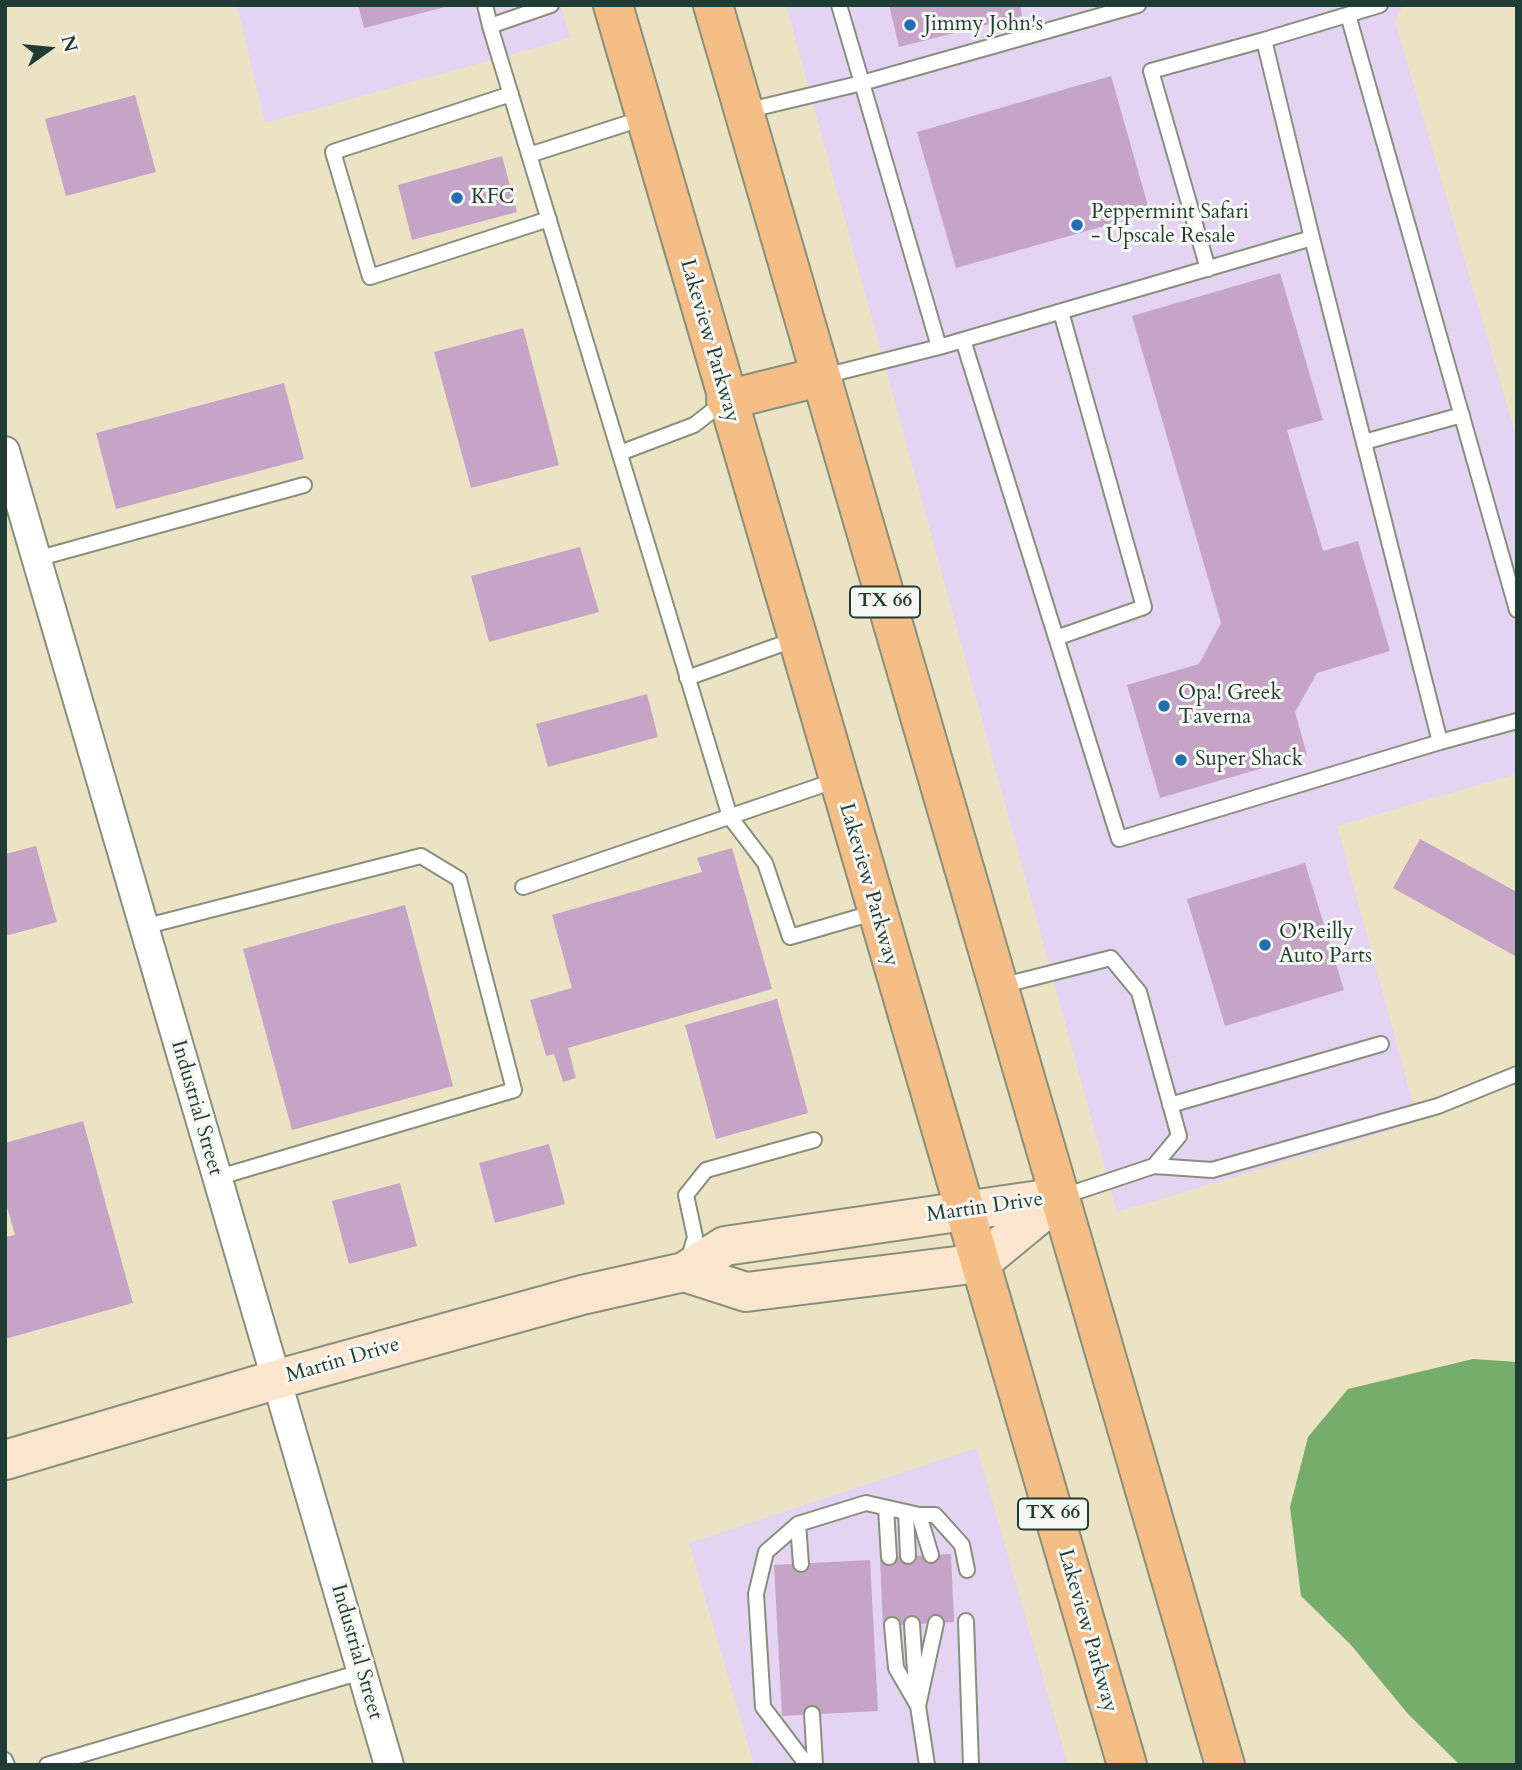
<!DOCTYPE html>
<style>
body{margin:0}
#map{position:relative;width:1522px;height:1770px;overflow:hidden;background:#ece3c5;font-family:Cardo,serif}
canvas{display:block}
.frame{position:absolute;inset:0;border:7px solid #1f3d34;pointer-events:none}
.north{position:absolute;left:14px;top:14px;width:70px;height:70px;-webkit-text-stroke:5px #f6f6f2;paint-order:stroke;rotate:75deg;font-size:19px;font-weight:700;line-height:28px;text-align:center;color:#1f3d34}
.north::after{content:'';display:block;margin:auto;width:24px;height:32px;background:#1f3d34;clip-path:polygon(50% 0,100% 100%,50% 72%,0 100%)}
</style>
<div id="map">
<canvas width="1522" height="1770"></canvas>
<div class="frame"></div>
<div class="north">N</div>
</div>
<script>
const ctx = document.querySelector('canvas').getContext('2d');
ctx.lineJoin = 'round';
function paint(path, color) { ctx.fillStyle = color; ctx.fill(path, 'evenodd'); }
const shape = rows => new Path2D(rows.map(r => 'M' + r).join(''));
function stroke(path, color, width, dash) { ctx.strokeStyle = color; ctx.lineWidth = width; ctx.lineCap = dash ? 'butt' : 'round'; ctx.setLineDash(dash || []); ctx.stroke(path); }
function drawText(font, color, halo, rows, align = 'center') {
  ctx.font = font + ' Cardo,serif'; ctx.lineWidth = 6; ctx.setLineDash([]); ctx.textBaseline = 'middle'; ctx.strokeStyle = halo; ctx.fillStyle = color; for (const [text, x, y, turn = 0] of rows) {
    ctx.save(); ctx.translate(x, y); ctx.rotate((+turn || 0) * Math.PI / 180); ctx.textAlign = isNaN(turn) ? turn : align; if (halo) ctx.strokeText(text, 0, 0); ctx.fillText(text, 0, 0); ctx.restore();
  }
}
const built = shape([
 [237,5,561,5,570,38,265,123],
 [786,5,1403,5,1395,21,1517,439,1517,774,1337,826,1418,1122,1117,1212],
 [977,1448,1068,1765,754,1765,689,1543]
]);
const forest = shape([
 [1473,1359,1517,1362,1517,1765,1460,1765,1408,1714,1351,1645,1301,1596,1290,1507,1308,1437,1348,1389]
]);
const building = shape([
 [358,5,449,5,449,6,364,28],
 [889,5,1020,5,1022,16,899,47],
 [1111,76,1150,213,956,268,917,132],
 [135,95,156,172,66,196,45,119],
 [502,156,517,212,412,240,398,185],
 [1280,273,1323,420,1287,430,1323,551,1358,541,1390,651,1317,673,1295,712,1307,755,1160,798,1127,685,1199,664,1221,623,1132,316],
 [523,328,559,465,471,488,434,352],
 [284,383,304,459,116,509,96,433],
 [580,547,599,612,489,642,471,576],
 [647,694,658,737,548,767,536,724],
 [1420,839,1517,892,1517,957,1393,888],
 [36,846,57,922,5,936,5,854],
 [732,848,772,989,568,1048,576,1078,563,1082,554,1054,546,1056,530,1000,572,988,552,915,702,872,697,858],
 [1305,863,1344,990,1225,1026,1187,899],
 [405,905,453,1086,292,1130,243,949],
 [777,999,808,1113,716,1139,685,1025],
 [83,1121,133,1303,5,1339,5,1237,15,1235,5,1200,5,1143],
 [549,1144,565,1204,495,1223,479,1163],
 [400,1183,417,1246,349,1264,332,1201],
 [951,1554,954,1622,883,1626,880,1558],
 [870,1560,878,1711,782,1716,774,1565]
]);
const lane = shape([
 [485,5,490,26,551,5],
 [1348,15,1517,610],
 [490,26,730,817,765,863,790,937,876,912],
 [511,94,333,152,370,277,549,219],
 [745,111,862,83,839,5],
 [529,155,644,118],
 [1312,238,1264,40,1380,5],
 [1208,269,1151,71,1264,40],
 [939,347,1312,238,1440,742,1119,839,963,340],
 [824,376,939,347,862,83,1138,5],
 [1364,442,1462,415],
 [620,453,694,425,725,401],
 [36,559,304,485],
 [1056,638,1144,607,1061,312],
 [687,678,796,639],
 [1440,742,1517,721],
 [523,887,837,780],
 [143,927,421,856,459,879,514,1090,216,1178],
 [1000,986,1111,958,1139,992,1179,1136,1154,1166,1061,1197],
 [1170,1105,1381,1044],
 [1154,1166,1212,1170,1438,1106,1517,1074],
 [688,1261,695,1237,686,1195,706,1170,814,1140],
 [886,1508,889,1557],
 [906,1512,908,1556],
 [919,1515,935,1515,962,1545,967,1570],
 [798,1524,801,1564],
 [966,1621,971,1765],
 [912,1624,916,1687],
 [892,1625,896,1668,918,1706],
 [812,1714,815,1765],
 [5,1760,7,1765],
 [47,1765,361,1672],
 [807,1765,763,1707,756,1594,766,1552,798,1524,866,1503,919,1515,931,1555],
 [927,1765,918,1706,936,1623]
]);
const street = shape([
 [5,451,389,1765]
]);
const secondary = shape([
 [684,1272,746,1292,980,1263,1060,1197],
 [5,1460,275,1380,582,1295,684,1272,725,1246,1060,1197]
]);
const primary = shape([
 [613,5,1127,1765],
 [713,5,1225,1765],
 [726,400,819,377]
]);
const markers = [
 [910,25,7,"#1f6fb2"],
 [457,198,7,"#1f6fb2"],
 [1077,225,7,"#1f6fb2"],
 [1164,706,7,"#1f6fb2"],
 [1181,760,7,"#1f6fb2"],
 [1265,945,7,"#1f6fb2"]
];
const shields = [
 [885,602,70],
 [1053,1514,70]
];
const shieldNames = [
 ["TX 66",885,602],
 ["TX 66",1053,1514]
];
const poiNames = [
 ["Jimmy John's",924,25],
 ["KFC",471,198],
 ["Peppermint Safari",1091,213],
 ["- Upscale Resale",1091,237],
 ["Opa! Greek",1178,694],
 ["Taverna",1178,718],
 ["Super Shack",1195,760],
 ["O'Reilly",1279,933],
 ["Auto Parts",1279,957]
];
const streetNames = [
 ["Lakeview Parkway",709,341,74],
 ["Lakeview Parkway",868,885,74],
 ["Industrial Street",196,1108,74],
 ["Martin Drive",985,1208,-8],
 ["Martin Drive",343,1361,-16],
 ["Lakeview Parkway",1087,1631,74],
 ["Industrial Street",356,1652,74]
];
paint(built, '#e4d3f2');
paint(forest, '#77ad6a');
paint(building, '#c6a4c7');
stroke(lane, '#86907c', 18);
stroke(street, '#86907c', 32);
stroke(secondary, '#86907c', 42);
stroke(primary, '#86907c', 42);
stroke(lane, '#fff', 14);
stroke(street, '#fff', 28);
stroke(secondary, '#fbe5cf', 38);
stroke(primary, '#f6be87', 38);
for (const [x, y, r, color] of markers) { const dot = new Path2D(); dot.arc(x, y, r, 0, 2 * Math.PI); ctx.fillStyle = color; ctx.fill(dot); stroke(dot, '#f6f6f2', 2.5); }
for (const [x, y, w] of shields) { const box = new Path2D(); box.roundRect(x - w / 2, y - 15.5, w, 31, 5); ctx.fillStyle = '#f6f6f2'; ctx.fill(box); stroke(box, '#1f3d34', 2); }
drawText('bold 19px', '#1f3d34', null, shieldNames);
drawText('21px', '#1f3d34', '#f6f6f2', poiNames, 'left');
drawText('21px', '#1f3d34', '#f6f6f2', streetNames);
</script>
